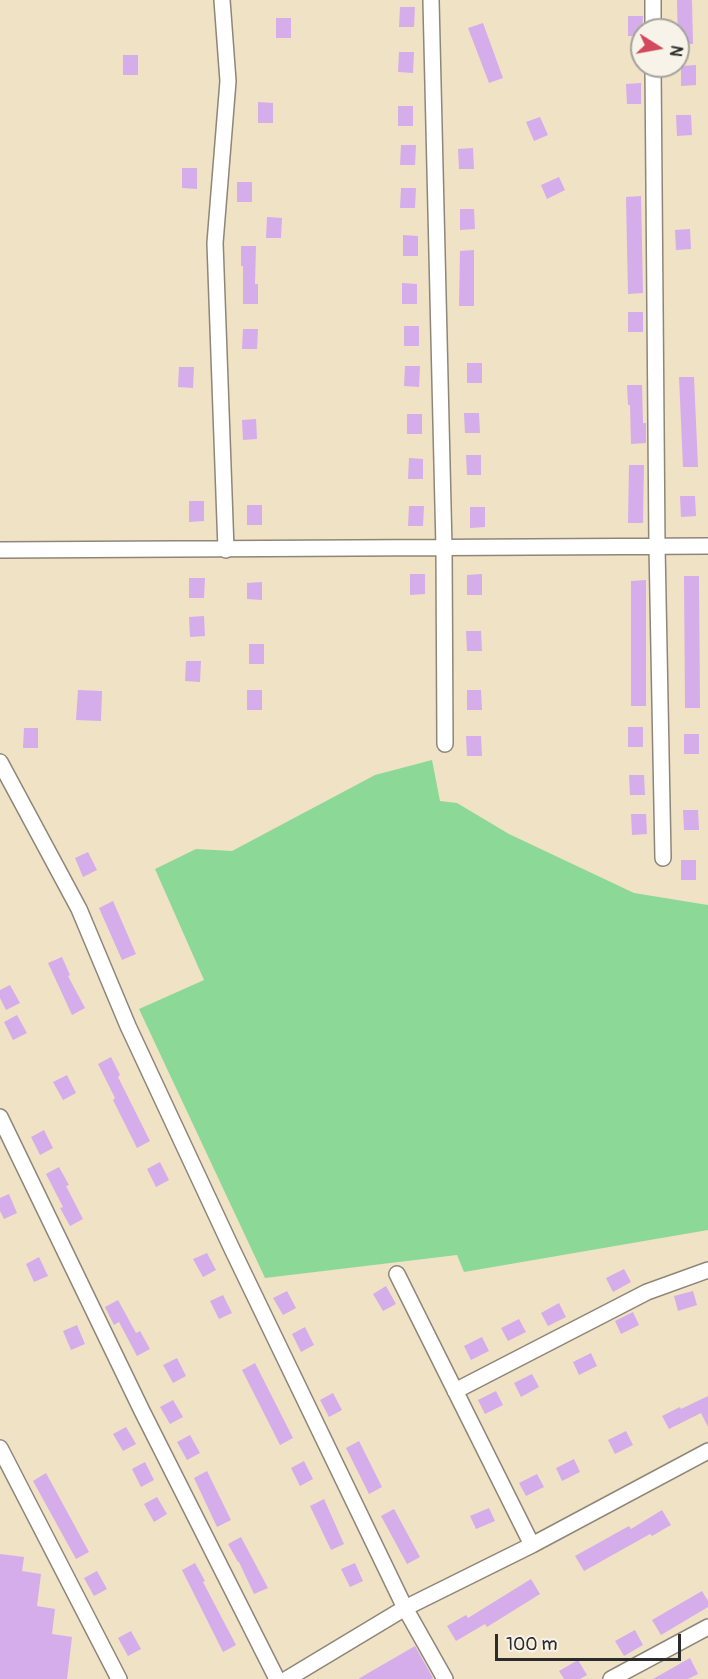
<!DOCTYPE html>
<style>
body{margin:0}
#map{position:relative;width:708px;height:1679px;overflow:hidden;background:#f0e2c5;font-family:Pangolin,sans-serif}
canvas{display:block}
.north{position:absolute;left:630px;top:18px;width:60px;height:60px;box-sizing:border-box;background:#f7f3e8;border:2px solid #a5a39c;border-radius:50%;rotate:101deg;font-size:16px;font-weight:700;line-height:24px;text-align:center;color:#2b2b2b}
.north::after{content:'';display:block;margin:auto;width:21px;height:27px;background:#d1495b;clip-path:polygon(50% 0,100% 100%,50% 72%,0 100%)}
.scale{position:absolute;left:495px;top:1634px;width:186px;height:27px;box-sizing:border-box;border:3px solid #2b2b2b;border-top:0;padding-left:8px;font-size:18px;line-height:21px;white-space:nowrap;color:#2b2b2b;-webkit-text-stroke:4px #f7f3e8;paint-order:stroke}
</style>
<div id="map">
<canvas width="708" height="1679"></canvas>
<div class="north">N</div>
<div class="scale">100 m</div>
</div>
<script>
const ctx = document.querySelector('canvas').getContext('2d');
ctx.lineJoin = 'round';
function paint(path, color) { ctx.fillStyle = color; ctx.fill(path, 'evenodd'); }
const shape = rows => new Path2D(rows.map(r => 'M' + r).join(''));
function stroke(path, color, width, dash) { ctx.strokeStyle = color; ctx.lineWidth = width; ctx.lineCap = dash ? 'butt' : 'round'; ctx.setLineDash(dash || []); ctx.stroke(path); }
const green = shape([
 [432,760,440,801,457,803,509,834,634,893,708,905,708,1230,464,1272,457,1255,265,1278,139,1009,204,980,155,869,196,849,232,851,375,775]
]);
const building = shape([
 [677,0,692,0,693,44,678,44],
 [400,7,415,7,414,27,399,27],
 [628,16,643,16,642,36,628,36],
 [276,18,291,18,291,38,276,38],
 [483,23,503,78,489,83,468,28],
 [399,52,414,52,413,73,398,72],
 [123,55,138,55,138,75,123,75],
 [696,65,696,85,681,86,681,66],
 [641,83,641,104,627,104,626,84],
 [258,102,273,103,273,123,258,123],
 [398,106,413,106,413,126,398,126],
 [676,115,691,115,692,135,677,136],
 [540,117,548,135,534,141,526,122],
 [401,145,416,145,415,165,400,165],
 [473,148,474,169,459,169,458,149],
 [182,168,197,168,197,189,182,188],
 [559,177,565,190,547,199,541,185],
 [237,182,252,182,252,202,237,202],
 [401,188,416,188,415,208,400,208],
 [641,196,643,293,628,294,626,197],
 [460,209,474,209,475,229,460,230],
 [267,217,282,218,281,238,266,238],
 [690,229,691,249,676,250,675,230],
 [403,235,418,236,418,256,403,256],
 [241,246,256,246,255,284,258,284,258,304,243,304,243,266,241,266],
 [474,250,474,306,459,306,460,251],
 [402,283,417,284,417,304,402,304],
 [628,312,643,312,643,332,628,332],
 [404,326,419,326,419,346,404,346],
 [243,329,258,329,257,349,242,349],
 [467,363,482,363,482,383,467,383],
 [405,366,420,366,419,387,404,386],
 [179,367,194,367,193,388,178,387],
 [679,377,694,377,698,467,683,467],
 [627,385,642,385,643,423,646,423,646,443,631,444,630,405,628,405],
 [464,413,479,413,480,433,465,433],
 [407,414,422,414,422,434,407,434],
 [256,419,257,439,243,440,242,420],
 [466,455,481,455,481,475,467,475],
 [409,458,423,459,423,479,408,479],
 [629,465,644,465,643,523,628,523],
 [680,496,695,496,696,516,681,517],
 [189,501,204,501,204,521,189,522],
 [247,505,262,505,262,525,247,525],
 [409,506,424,506,423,526,408,526],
 [470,507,485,507,485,527,470,528],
 [410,574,425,574,425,594,410,595],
 [482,574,482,595,467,595,467,575],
 [684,576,699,576,700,708,685,708],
 [189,578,205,578,204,598,189,598],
 [646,580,646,706,631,706,631,581],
 [262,582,262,600,247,599,247,583],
 [204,616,205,636,190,637,189,617],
 [466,631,481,631,482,651,467,651],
 [249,644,264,644,264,664,249,664],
 [186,661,201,661,200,682,185,681],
 [78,690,102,691,101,721,76,720],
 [247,690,262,690,262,710,247,710],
 [467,690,481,690,482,710,467,710],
 [628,727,643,727,643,747,628,747],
 [24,728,38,728,38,748,23,748],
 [684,734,699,734,699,754,684,754],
 [466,736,481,736,482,756,467,756],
 [629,775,644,775,645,795,630,795],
 [683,810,698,810,699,830,684,830],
 [631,814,646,814,647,834,632,835],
 [88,852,97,870,83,877,75,858],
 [681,860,696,860,696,880,681,880],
 [113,901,136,954,122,960,99,908],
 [62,957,70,975,68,976,85,1008,72,1015,48,963],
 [10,985,20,1003,6,1010,0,998,0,990],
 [17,1015,27,1033,13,1040,4,1022],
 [111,1057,120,1075,118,1077,150,1141,137,1148,113,1100,115,1098,98,1064],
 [67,1075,76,1093,63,1100,53,1082],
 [44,1130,53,1148,40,1155,31,1137],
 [160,1162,169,1180,156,1187,147,1169],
 [59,1167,69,1185,66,1186,83,1219,70,1226,60,1208,63,1207,46,1174],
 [9,1194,17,1213,4,1219,0,1211,0,1198],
 [207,1253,216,1270,203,1277,193,1259],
 [39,1257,48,1276,34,1282,26,1264],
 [624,1269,631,1282,613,1292,606,1278],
 [386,1286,396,1304,383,1311,373,1294],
 [287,1291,296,1308,283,1315,273,1298],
 [693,1291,697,1305,678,1311,674,1296],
 [223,1295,232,1313,219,1319,210,1301],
 [118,1300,136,1333,140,1331,150,1349,137,1356,119,1322,114,1325,105,1307],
 [559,1303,566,1317,548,1326,541,1313],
 [633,1312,639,1325,621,1334,615,1321],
 [519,1319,526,1332,508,1341,501,1328],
 [77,1325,85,1344,71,1350,63,1331],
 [305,1327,314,1345,301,1352,292,1334],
 [482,1337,489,1351,471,1360,464,1346],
 [591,1353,597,1366,579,1375,573,1362],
 [177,1358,186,1376,173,1383,163,1365],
 [255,1363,293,1438,280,1445,242,1370],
 [532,1374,539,1387,521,1397,514,1383],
 [496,1391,503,1405,485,1414,478,1400],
 [333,1393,342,1410,329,1417,320,1400],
 [708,1396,708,1427,701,1413,669,1429,662,1416,680,1407,681,1409],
 [173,1400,183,1417,170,1424,160,1407],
 [126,1427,136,1444,123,1451,113,1434],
 [626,1431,633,1445,615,1454,608,1440],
 [190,1435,200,1453,187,1460,177,1442],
 [359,1441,382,1487,369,1494,346,1448],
 [574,1459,580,1472,562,1481,556,1468],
 [304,1461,313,1479,300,1486,291,1468],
 [145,1462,154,1480,141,1487,132,1469],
 [207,1471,231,1520,217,1527,194,1478],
 [46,1473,89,1552,76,1559,33,1481],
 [537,1474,544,1487,526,1496,519,1483],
 [157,1497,167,1514,154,1522,144,1504],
 [324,1499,344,1544,331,1550,310,1506],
 [489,1508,495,1521,476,1529,470,1516],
 [394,1509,420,1557,407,1564,381,1516],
 [662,1510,671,1525,652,1536,650,1534,584,1571,575,1556,629,1526,631,1529],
 [241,1537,268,1588,254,1594,239,1562,238,1562,228,1544],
 [0,1554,24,1557,22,1571,41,1574,37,1606,55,1609,52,1634,72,1637,67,1679,0,1679],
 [195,1563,205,1581,203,1582,236,1645,223,1652,182,1570],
 [355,1563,363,1581,350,1587,341,1569],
 [97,1571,107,1589,94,1596,84,1578],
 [531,1579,540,1594,487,1627,485,1624,456,1641,447,1626,466,1615,468,1618],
 [702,1591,708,1601,708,1607,661,1635,652,1620],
 [635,1630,643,1645,624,1656,615,1641],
 [131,1631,141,1649,128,1656,118,1638],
 [415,1646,433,1678,431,1679,358,1679],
 [690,1658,698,1674,688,1679,653,1679],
 [578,1660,587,1675,580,1679,564,1679,559,1671]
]);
const minor = shape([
 [222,0,228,81,215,243,226,550],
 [431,0,444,548,445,744],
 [653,0,653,30],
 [653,66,657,546,663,858],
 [0,550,708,546],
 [0,762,79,909,128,1026,232,1249,405,1608,445,1679],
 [0,1117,142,1411,277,1679],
 [397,1274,532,1545],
 [455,1391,647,1292,708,1270],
 [0,1448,119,1679],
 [287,1679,405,1608,532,1545,708,1451],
 [611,1679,708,1627]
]);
paint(green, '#8cd997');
paint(building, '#d4adea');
stroke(minor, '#8e8678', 18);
stroke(minor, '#fff', 15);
</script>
